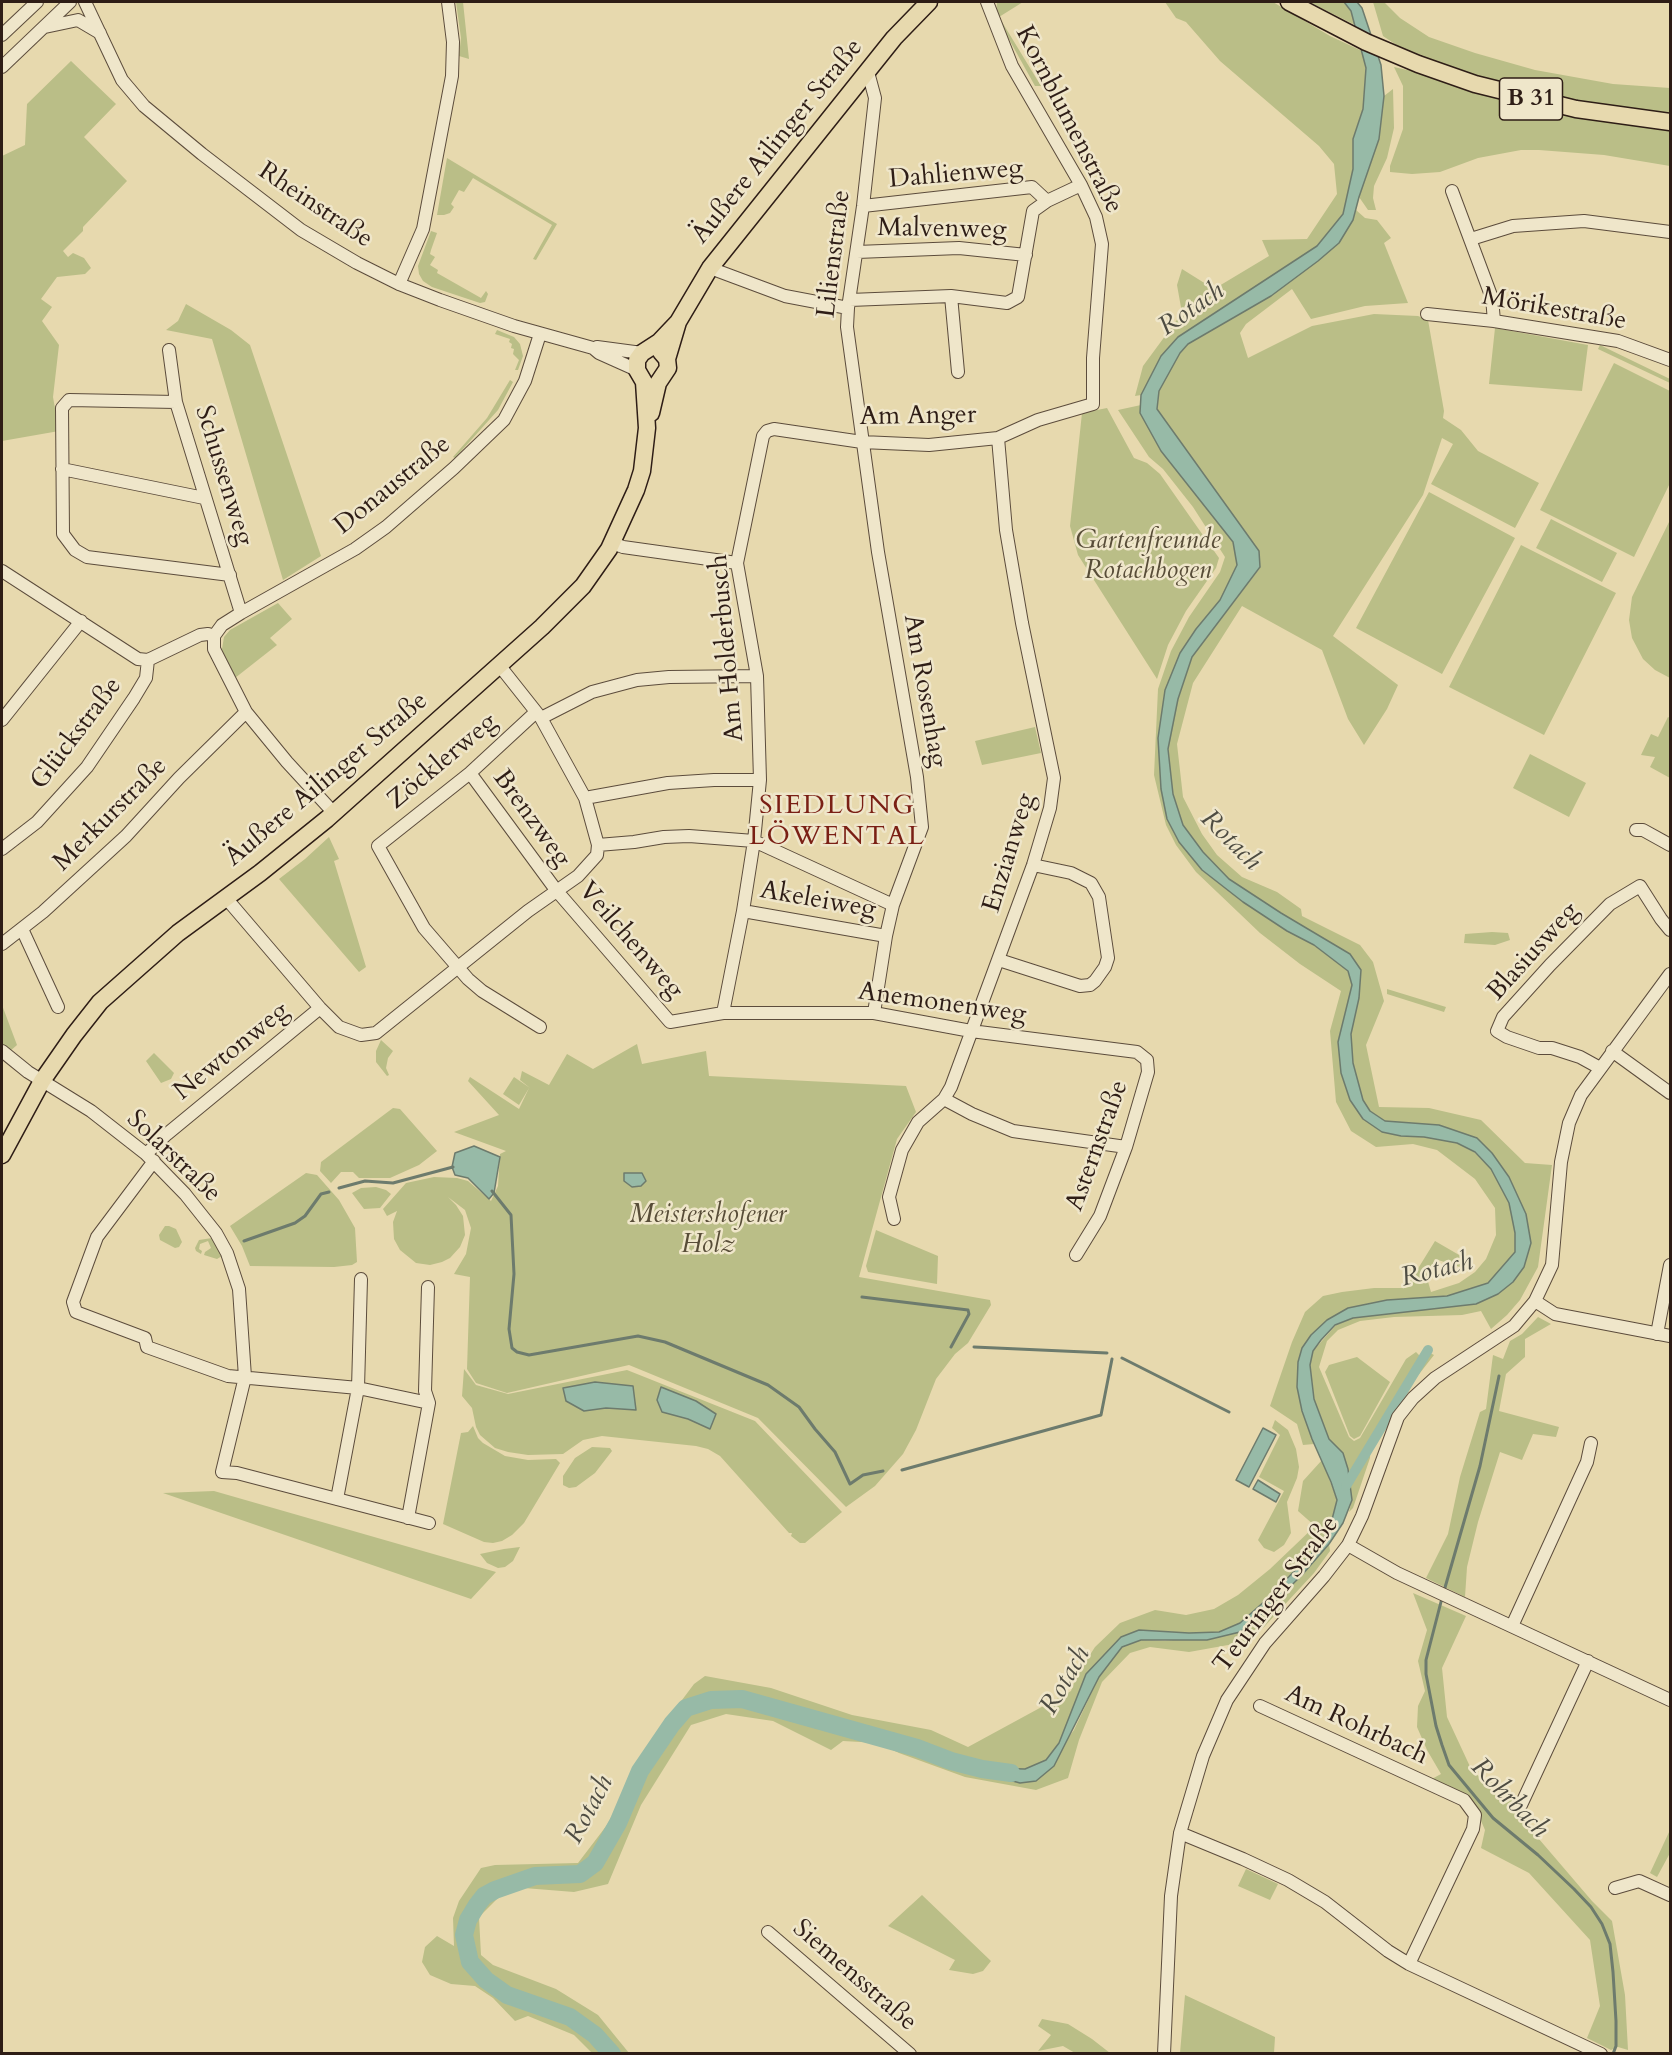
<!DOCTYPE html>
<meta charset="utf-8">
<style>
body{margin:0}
#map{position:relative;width:1672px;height:2055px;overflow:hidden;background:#e7d9ae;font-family:Cardo,serif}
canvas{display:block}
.frame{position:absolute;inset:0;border:3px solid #2e1d16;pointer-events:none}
</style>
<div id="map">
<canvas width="1672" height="2055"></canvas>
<div class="frame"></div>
</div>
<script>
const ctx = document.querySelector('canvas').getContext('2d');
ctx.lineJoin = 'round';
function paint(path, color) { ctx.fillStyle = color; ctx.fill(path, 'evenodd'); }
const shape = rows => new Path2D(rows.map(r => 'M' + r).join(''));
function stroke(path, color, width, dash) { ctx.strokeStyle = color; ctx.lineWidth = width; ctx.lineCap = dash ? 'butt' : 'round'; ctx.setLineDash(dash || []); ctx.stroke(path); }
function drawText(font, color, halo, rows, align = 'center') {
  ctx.font = font + ' Cardo,serif'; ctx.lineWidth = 5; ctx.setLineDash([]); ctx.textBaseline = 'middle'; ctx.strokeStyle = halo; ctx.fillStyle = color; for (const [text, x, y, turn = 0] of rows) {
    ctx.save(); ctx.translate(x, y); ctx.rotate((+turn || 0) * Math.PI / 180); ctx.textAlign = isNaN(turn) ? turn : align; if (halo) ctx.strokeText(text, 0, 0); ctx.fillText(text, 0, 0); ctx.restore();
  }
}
const green = shape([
 [456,2,463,2,469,59,459,56,461,38],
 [997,2,1023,2,999,17,1041,86,1035,86,996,16],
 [1165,2,1273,2,1330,36,1362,51,1366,68,1363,109,1353,139,1353,169,1343,214,1317,246,1178,337,1161,356,1141,395,1135,396,1143,366,1182,313,1177,285,1182,269,1214,289,1269,256,1262,240,1307,239,1337,194,1334,164,1319,146,1220,61,1186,22,1176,18],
 [1309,2,1344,2,1351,11,1355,25],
 [1373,2,1384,2,1400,18,1429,37,1475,53,1535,70,1613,84,1670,88,1670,113,1603,106,1571,100,1509,86,1451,69,1404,50,1383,36],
 [71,61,116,104,84,137,127,181,83,227,83,231,63,251,68,257,73,253,84,258,91,268,85,274,57,277,41,299,52,307,42,321,59,345,53,397,59,431,2,441,2,156,25,145,27,104],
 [1394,67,1670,129,1670,166,1604,155,1539,150,1521,150,1478,158,1440,172,1412,174,1390,172,1390,166,1403,129,1403,86],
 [1393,89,1394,128,1387,158,1374,186,1373,198,1376,210,1368,210,1359,197,1379,139,1384,96],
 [447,158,557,224,536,260,533,259,552,225,473,178,464,192,459,190,451,204,454,207,450,213,444,215,437,215],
 [1356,210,1365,218,1377,220,1391,238,1384,243,1408,303,1365,306,1311,319,1292,289,1246,324,1240,333,1248,358,1312,326,1374,314,1418,316,1428,320,1444,411,1443,418,1461,430,1478,451,1539,483,1515,528,1431,484,1453,444,1442,438,1423,495,1333,636,1398,685,1387,709,1364,745,1348,719,1322,650,1242,606,1193,683,1177,744,1183,797,1202,834,1217,855,1242,877,1277,892,1301,909,1302,916,1360,945,1373,962,1384,1001,1366,1045,1379,1107,1429,1108,1481,1120,1525,1163,1552,1165,1538,1267,1520,1300,1507,1315,1491,1329,1481,1311,1462,1315,1394,1317,1360,1321,1338,1330,1327,1341,1319,1367,1349,1437,1354,1441,1360,1438,1406,1359,1416,1352,1421,1357,1430,1353,1434,1355,1402,1396,1397,1398,1371,1441,1370,1458,1353,1508,1349,1512,1352,1500,1343,1453,1329,1439,1314,1399,1310,1365,1313,1351,1336,1325,1353,1318,1386,1313,1513,1282,1526,1214,1509,1177,1492,1153,1401,1123,1385,1121,1370,1111,1363,1101,1353,1063,1351,1034,1359,998,1350,954,1281,913,1229,879,1203,852,1183,825,1173,794,1168,749,1178,699,1192,657,1260,568,1259,551,1157,409,1159,391,1180,353,1188,344,1271,296,1353,220],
 [431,231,437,233,431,250,430,254,435,257,430,265,438,270,437,273,481,298,486,291,488,294,485,302,480,303,432,287,423,281,419,274,418,266],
 [186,304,231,330,250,345,321,556,283,580,212,339,166,330,178,321],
 [1495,328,1588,345,1582,391,1489,384],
 [497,330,514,337,520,344,523,356,518,370,515,370,519,360,513,354,514,349,511,348,512,344,509,342,510,339,495,334],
 [1600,345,1670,379,1670,383,1598,349],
 [1614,363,1670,391,1670,483,1634,557,1540,510],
 [510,380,513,382,498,410,455,458,453,457,487,418],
 [1141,405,1141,413,1161,451,1233,542,1237,565,1220,600,1196,629,1180,653,1161,789,1167,819,1179,842,1202,870,1243,902,1287,931,1314,945,1348,971,1352,985,1338,1042,1341,1073,1350,1100,1363,1119,1382,1132,1401,1136,1424,1137,1457,1143,1474,1152,1491,1169,1509,1203,1515,1233,1515,1252,1488,1283,1447,1296,1387,1300,1348,1308,1302,1348,1298,1362,1297,1387,1302,1411,1314,1444,1303,1445,1297,1424,1270,1406,1292,1342,1305,1312,1323,1296,1342,1292,1374,1288,1406,1288,1435,1241,1466,1259,1460,1267,1435,1259,1427,1278,1431,1292,1459,1283,1475,1272,1486,1259,1496,1235,1495,1208,1475,1179,1437,1150,1413,1144,1376,1147,1351,1131,1336,1102,1330,1031,1341,991,1300,964,1260,933,1196,872,1176,845,1166,825,1154,775,1158,689,1171,651,1189,617,1220,572,1225,557,1193,507,1163,469,1149,457,1118,410],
 [1107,408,1134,458,1147,463,1160,474,1219,558,1216,568,1186,611,1168,645,1157,679,1078,555,1070,526,1082,413],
 [1429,492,1515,538,1442,674,1356,628],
 [1551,519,1617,553,1602,582,1536,548],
 [1670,520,1670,678,1655,670,1643,659,1632,638,1629,620,1632,597],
 [1521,545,1616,593,1544,735,1449,687],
 [278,603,292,619,270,638,277,645,235,678,224,659,222,649,224,637,230,630],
 [1668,717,1670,718,1670,778,1650,767,1655,757,1641,755,1651,734,1658,737],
 [1035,727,1041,753,982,765,975,741],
 [1530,754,1586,783,1569,817,1513,788],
 [329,837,339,859,334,861,366,967,359,972,279,879,305,859],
 [1492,932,1508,933,1510,940,1495,945,1464,943,1465,934],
 [1387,989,1446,1007,1444,1012,1387,994],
 [2,1005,17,1045,9,1052,2,1044],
 [381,1040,393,1051,388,1058,386,1068,389,1075,387,1076,376,1062,376,1051],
 [637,1044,642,1064,706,1051,709,1076,906,1086,916,1112,897,1139,859,1277,990,1300,991,1305,968,1343,955,1354,936,1379,916,1430,903,1454,875,1486,846,1507,758,1418,629,1365,507,1393,476,1383,467,1369,470,1277,454,1274,466,1254,471,1228,465,1210,448,1197,456,1205,463,1216,465,1235,460,1247,450,1258,442,1262,430,1265,416,1263,400,1250,394,1239,393,1222,397,1211,387,1216,383,1209,406,1183,434,1177,457,1178,468,1181,491,1201,498,1186,500,1154,506,1151,454,1132,499,1115,468,1081,470,1077,519,1109,529,1088,519,1105,503,1094,514,1077,530,1088,520,1080,522,1071,549,1085,567,1054,593,1069],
 [154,1053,174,1073,171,1079,161,1083,146,1061],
 [393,1108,400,1109,437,1151,419,1165,390,1178,359,1178,353,1172,341,1172,331,1183,320,1171,321,1162],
 [306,1173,317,1175,339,1200,355,1228,357,1262,352,1265,334,1267,250,1266,242,1246,230,1226],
 [376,1187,386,1190,391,1194,380,1208,364,1209,352,1193,361,1188],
 [165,1226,169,1226,176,1229,182,1242,179,1247,175,1248,160,1240,159,1235],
 [876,1230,938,1256,937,1284,868,1272,866,1266],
 [212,1238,222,1256,217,1259,204,1255,205,1252,211,1248,208,1241,200,1244,199,1249,202,1251,201,1254,196,1251,195,1248,199,1240],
 [1538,1317,1551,1324,1525,1339,1525,1357,1506,1374,1499,1411,1559,1427,1556,1437,1533,1434,1522,1460,1500,1452,1478,1522,1467,1567,1465,1597,1426,1578,1448,1534,1460,1477,1480,1412,1486,1409,1493,1355,1503,1359,1510,1341,1522,1334],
 [1357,1357,1390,1382,1360,1436,1354,1439,1350,1436,1325,1372,1329,1365],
 [464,1369,476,1385,508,1394,627,1370,755,1421,842,1512,805,1543,800,1543,791,1536,792,1533,789,1533,720,1456,708,1449,696,1446,602,1436,583,1440,563,1454,528,1455,508,1452,495,1448,480,1435,476,1427,472,1408,462,1396],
 [1275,1420,1288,1430,1296,1449,1299,1467,1297,1478,1287,1502,1291,1533,1284,1545,1274,1552,1264,1548,1258,1540,1284,1491,1259,1477,1280,1435,1272,1428],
 [473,1426,478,1438,483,1443,505,1456,528,1460,556,1459,560,1463,524,1523,512,1535,502,1541,493,1543,484,1542,443,1524,461,1433,468,1432],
 [592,1447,610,1448,612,1451,595,1473,576,1487,569,1488,563,1485,563,1476,575,1458],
 [1322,1460,1337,1500,1329,1531,1314,1551,1266,1600,1240,1623,1219,1632,1189,1633,1139,1630,1086,1674,1059,1743,1046,1760,1025,1769,988,1768,1036,1781,1074,1730,1099,1677,1122,1647,1141,1640,1165,1641,1240,1632,1259,1617,1302,1575,1329,1544,1330,1551,1314,1573,1264,1627,1245,1642,1189,1652,1150,1647,1130,1653,1102,1682,1079,1740,1068,1778,1036,1790,965,1777,899,1753,878,1743,843,1741,831,1750,773,1721,726,1714,691,1725,641,1805,608,1884,574,1892,524,1888,500,1896,479,1917,481,1955,493,1965,556,1989,598,2015,629,2053,592,2053,574,2035,528,2016,515,2021,493,1998,475,1986,451,1984,430,1975,422,1962,425,1947,437,1936,454,1946,453,1918,459,1901,481,1868,495,1865,578,1863,607,1825,649,1744,694,1684,705,1676,771,1688,852,1715,931,1730,968,1747,1071,1691,1077,1675,1095,1647,1120,1623,1155,1610,1186,1615,1214,1609,1238,1595,1270,1569,1315,1526,1298,1511,1303,1481],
 [214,1491,496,1572,471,1599,163,1493],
 [520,1547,513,1561,505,1567,498,1568,487,1563,480,1554,504,1549],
 [1413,1593,1466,1616,1442,1668,1447,1717,1473,1773,1507,1790,1527,1825,1592,1901,1612,1921,1625,1995,1628,2050,1618,2047,1611,2050,1587,2038,1600,2006,1590,1940,1529,1873,1481,1848,1485,1830,1475,1807,1430,1780,1441,1774,1427,1750,1417,1727,1418,1706,1425,1691,1418,1661,1427,1630],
 [1670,1830,1670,1853,1657,1877,1650,1873],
 [1246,1869,1278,1884,1270,1900,1238,1886],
 [922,1895,991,1961,983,1971,973,1974,949,1970,955,1960,888,1926],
 [1185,1995,1275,2037,1274,2053,1180,2053],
 [1042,2019,1068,2024,1092,2039,1110,2053,1075,2053,1063,2046,1038,2051,1051,2035,1038,2026]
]);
const water = shape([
 [1344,2,1357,2,1362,8,1381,65,1384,96,1379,139,1359,197,1353,220,1339,243,1318,261,1271,296,1188,344,1180,353,1159,391,1157,409,1259,551,1260,567,1192,657,1178,699,1168,749,1173,794,1183,825,1203,852,1229,879,1281,913,1350,954,1361,970,1359,998,1351,1034,1353,1063,1363,1100,1370,1111,1385,1121,1439,1125,1477,1138,1492,1153,1509,1177,1526,1214,1531,1243,1524,1267,1513,1282,1498,1294,1476,1304,1353,1318,1335,1325,1321,1340,1313,1351,1310,1365,1314,1399,1329,1439,1343,1453,1348,1469,1352,1500,1343,1523,1329,1544,1302,1575,1259,1617,1240,1632,1207,1640,1141,1640,1122,1647,1099,1677,1054,1766,1036,1781,1020,1783,987,1774,987,1768,1025,1769,1046,1760,1059,1743,1086,1674,1121,1637,1139,1630,1189,1633,1219,1632,1240,1623,1266,1600,1314,1551,1329,1531,1337,1500,1331,1482,1312,1439,1302,1411,1297,1387,1298,1362,1302,1348,1311,1335,1327,1320,1348,1308,1387,1300,1447,1296,1488,1283,1515,1252,1515,1233,1509,1203,1491,1169,1475,1152,1457,1143,1424,1137,1401,1136,1382,1132,1363,1119,1350,1100,1341,1073,1338,1042,1352,985,1348,971,1314,945,1287,931,1243,902,1202,870,1179,842,1167,819,1161,789,1158,738,1165,690,1180,653,1196,629,1220,600,1237,565,1233,542,1161,451,1140,413,1141,395,1161,356,1178,337,1317,246,1343,214,1353,169,1353,139,1363,109,1366,68,1351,11,1344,2],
 [474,1146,500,1157,494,1193,489,1199,468,1178,455,1175,452,1167,455,1153,474,1146],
 [624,1173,642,1173,646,1181,641,1186,632,1187,624,1181,624,1173],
 [595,1382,633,1386,636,1410,606,1408,584,1411,566,1401,563,1388,595,1382],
 [661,1387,696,1401,716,1414,710,1429,688,1419,662,1412,657,1400,661,1387],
 [1263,1428,1276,1435,1249,1487,1236,1480,1263,1428],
 [1258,1480,1280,1494,1276,1502,1253,1489,1258,1480]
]);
const stream = shape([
 [339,1188,365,1181,393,1183,453,1167],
 [492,1191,511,1215,514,1274,509,1329,512,1348,517,1352,529,1355,638,1336,665,1342,768,1385,799,1407,815,1429,835,1452,850,1484,863,1475,883,1471],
 [244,1241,295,1223,305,1216,321,1194,329,1192],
 [862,1297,968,1310,969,1314,951,1347],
 [974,1347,1107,1353],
 [1122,1358,1229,1412],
 [902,1470,1101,1415,1112,1359],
 [1444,1591,1480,1466,1499,1376],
 [1442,1598,1426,1660,1426,1674,1436,1726,1442,1745,1449,1765,1493,1818,1538,1855,1574,1889,1591,1907,1602,1924,1610,1944,1613,1972,1616,2021,1616,2046,1613,2054]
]);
const canal = shape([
 [1346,1486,1428,1350]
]);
const river = shape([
 [612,2054,595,2035,570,2017,507,1995,486,1980,470,1962,464,1935,468,1920,477,1905,484,1896,495,1890,535,1876,580,1874,595,1863,618,1823,640,1771,672,1724,686,1708,711,1700,742,1699,917,1748,951,1761,982,1769,1011,1773]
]);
const minor = shape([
 [85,2,122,80,144,106,202,154,301,230,357,263,399,284,440,300,514,326,593,348,599,353,637,370],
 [45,27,78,20,100,33],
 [2,35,37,2],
 [2,67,70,2],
 [868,72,875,98,863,206,848,308,847,327,878,552,917,777,922,827,893,905,886,936,874,1013],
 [1452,191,1492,298,1494,321],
 [863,206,1032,187,1047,201,1081,185],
 [1471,239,1513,226,1584,221,1670,232],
 [857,252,959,248,1026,255],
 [710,268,785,296,848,308],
 [399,284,423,229,452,76,453,42,448,2],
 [951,296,1007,303,1018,297,1033,211,1047,201],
 [850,300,951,296,958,372],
 [1427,314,1494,321,1618,341,1670,360],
 [597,347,642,353],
 [169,350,176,402,241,613],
 [176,402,69,400,62,408,63,534,75,550,87,557,230,575],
 [62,469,204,498],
 [612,543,623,547,737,563],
 [2,571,138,659,148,660],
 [148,660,200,635,208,634,214,636],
 [536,712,470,773,378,846,424,928,468,979,482,991,540,1027],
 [541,718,592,692,637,680,669,677,757,676],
 [2,720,81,621],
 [470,773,556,890,670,1022,723,1013,874,1013,971,1031,1137,1052,1147,1060,1148,1072,1126,1147,1100,1216,1076,1255],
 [585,798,668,783,714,780,760,780],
 [333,812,287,762,246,712,214,649,214,636,222,625,241,613,355,549,386,527,454,468,504,420,525,381,540,334],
 [1636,830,1643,830,1670,845],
 [598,845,634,842,664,837,689,836,754,841,893,905],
 [2,849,37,822,87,767,134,698,146,678,148,660],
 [226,898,320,1008,339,1027,361,1035,376,1033,528,911,578,876,597,855,598,845,585,798,541,718,499,665],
 [743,911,886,936],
 [22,929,58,1007],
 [2,944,43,912,126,836,179,778,246,712],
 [999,960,1080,986,1090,985,1095,981,1105,967,1108,958,1099,897,1091,883,1071,873,1033,865],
 [723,1013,743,911,754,841,760,780,757,676,737,563,763,436,767,431,774,429,862,442,929,445,998,438,1038,420,1093,404,1093,358,1102,244,1096,217,1081,185,1012,66,987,2],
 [2,1051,28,1072,91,1111,146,1154,185,1194,216,1233,227,1253,239,1289,245,1377,222,1472,237,1473,429,1523],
 [1612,1051,1670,1093],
 [1600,1068,1580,1057,1552,1048,1539,1048,1507,1037,1497,1031,1503,1017,1550,965,1610,904,1640,886,1661,919,1670,930],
 [944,1099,972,1114,1013,1131,1126,1147],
 [146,1154,167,1134,320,1008],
 [154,1161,97,1237,73,1302,76,1312,145,1338,147,1347,228,1376,358,1388,429,1403],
 [894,1219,889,1197,902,1150,918,1122,944,1099,951,1087,1033,865,1050,808,1054,778,1022,623,1006,530,998,438],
 [1535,1301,1555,1314,1670,1336],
 [1657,1334,1670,1265],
 [337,1499,358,1388,361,1279],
 [408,1518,429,1403,425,1391,428,1287],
 [1348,1545,1397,1573,1670,1700],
 [1512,1626,1587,1462,1591,1443],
 [1260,1706,1464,1800,1475,1815,1473,1829,1409,1964],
 [1521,1805,1588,1661],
 [1180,1833,1243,1859,1288,1880,1325,1902,1388,1951,1409,1964,1601,2054],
 [1615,1888,1639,1881,1670,1895],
 [768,1932,910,2054],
 [1164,2054,1171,1896,1180,1833,1203,1756,1227,1700,1265,1643,1324,1576,1348,1545,1362,1516,1398,1417,1413,1398,1435,1378,1514,1326,1535,1301,1552,1265,1561,1162,1569,1123,1581,1095,1670,974]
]);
const major = shape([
 [1289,2,1366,42,1418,64,1475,84,1576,109,1670,122],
 [667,359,678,322,710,268,894,38,929,2],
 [651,413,658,383,668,368,667,359,661,352],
 [2,1155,42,1081,74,1035,100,1002,178,933,260,873,327,819,542,627,583,586,609,549,636,490,642,471,647,428,644,382,637,370,637,360,642,353,659,342,678,322]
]);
const shields = [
 [1531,99,63]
];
const shieldNames = [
 ["B 31",1531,99]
];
const streetNames = [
 ["Kornblumenstraße",1068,120,63],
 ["Äußere Ailinger Straße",778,142,-51],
 ["Dahlienweg",956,175,-5],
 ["Rheinstraße",315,206,34],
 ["Malvenweg",942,230,1],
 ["Lilienstraße",835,254,-83],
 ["Mörikestraße",1554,310,10],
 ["Am Anger",918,417,-1],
 ["Schussenweg",223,476,73],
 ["Donaustraße",393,486,-39],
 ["Am Holderbusch",728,648,-95],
 ["Am Rosenhag",924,691,80],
 ["Glückstraße",77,734,-53],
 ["Zöcklerweg",443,762,-40],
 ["Äußere Ailinger Straße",327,780,-40],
 ["Merkurstraße",111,815,-45],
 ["Brenzweg",531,819,54],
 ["Enzianweg",1010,853,-73],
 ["Akeleiweg",818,901,10],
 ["Veilchenweg",630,941,49],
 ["Blasiusweg",1534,952,-48],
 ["Anemonenweg",942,1004,8],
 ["Newtonweg",232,1052,-39],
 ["Asternstraße",1098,1146,-70],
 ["Solarstraße",173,1157,44],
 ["Teuringer Straße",1277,1595,-53],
 ["Am Rohrbach",1356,1726,25],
 ["Siemensstraße",854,1976,41]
];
const parkNames = [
 ["Gartenfreunde",1148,542],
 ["Rotachbogen",1148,572],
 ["Meistershofener",708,1216],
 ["Holz",708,1246]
];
const waterNames = [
 ["Rotach",1192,310,-35],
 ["Rotach",1230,841,45],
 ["Rotach",1437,1271,-14],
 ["Rotach",1066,1681,-60],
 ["Rohrbach",1509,1799,46],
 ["Rotach",590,1810,-62]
];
const neighbourhoodNames = [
 ["SIEDLUNG",837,807],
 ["LÖWENTAL",837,838]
];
paint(green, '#babe87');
paint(water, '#97baa7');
stroke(water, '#6d7b6d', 1.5);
stroke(stream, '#6d7b6d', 3);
stroke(canal, '#97baa7', 10);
stroke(river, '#97baa7', 18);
stroke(minor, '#5c4c3c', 14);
stroke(major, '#2e1d16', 19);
stroke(minor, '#efe6ca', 12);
stroke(major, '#e7d9ae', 16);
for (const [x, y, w] of shields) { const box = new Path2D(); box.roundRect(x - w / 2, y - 21, w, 42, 4.5); ctx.fillStyle = '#efe6ca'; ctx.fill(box); stroke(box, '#2e1d16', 1.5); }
drawText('bold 24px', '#2e1d16', null, shieldNames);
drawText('26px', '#2e1d16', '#efe6ca', streetNames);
drawText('italic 26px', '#584d38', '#efe6ca', parkNames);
drawText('italic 27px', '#4e4c42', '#efe6ca', waterNames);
ctx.letterSpacing = '1.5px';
drawText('27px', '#7a1f14', '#efe6ca', neighbourhoodNames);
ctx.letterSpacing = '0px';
</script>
